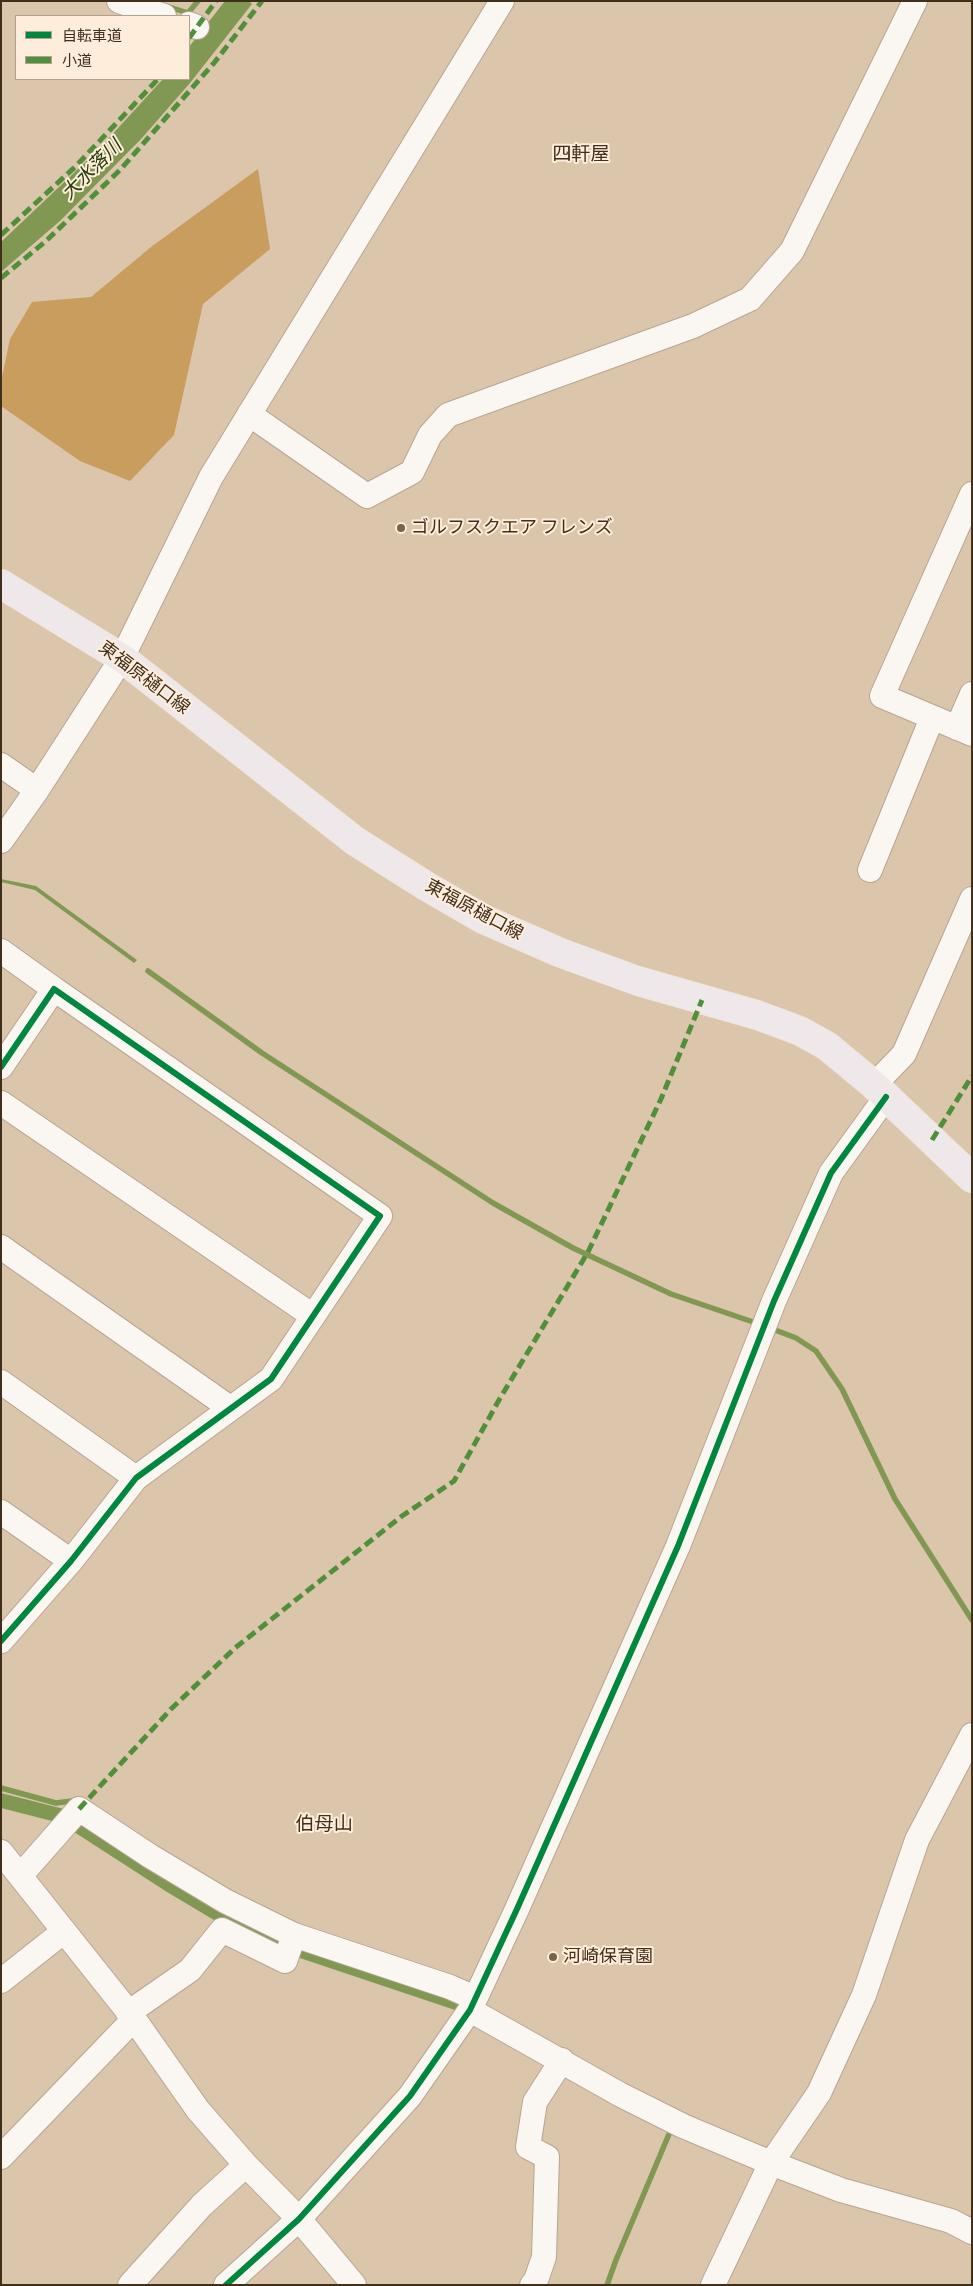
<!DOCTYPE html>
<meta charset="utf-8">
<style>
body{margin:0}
#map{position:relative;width:973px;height:2286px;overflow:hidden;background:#dbc5ab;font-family:"PT Sans Narrow","Noto Sans JP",sans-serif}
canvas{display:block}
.frame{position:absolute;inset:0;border:2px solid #3f2f1b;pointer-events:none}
.legend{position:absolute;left:15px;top:15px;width:175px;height:65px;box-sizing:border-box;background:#fdedda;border:1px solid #b1a18e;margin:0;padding:6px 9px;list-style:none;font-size:15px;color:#3f2f1b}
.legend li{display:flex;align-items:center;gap:10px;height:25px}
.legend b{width:25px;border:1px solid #b1a18e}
</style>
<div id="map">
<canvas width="973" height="2286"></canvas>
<div class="frame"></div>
<ul class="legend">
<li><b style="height:6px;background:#00873e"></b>自転車道</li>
<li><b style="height:6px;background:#50903a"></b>小道</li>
</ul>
</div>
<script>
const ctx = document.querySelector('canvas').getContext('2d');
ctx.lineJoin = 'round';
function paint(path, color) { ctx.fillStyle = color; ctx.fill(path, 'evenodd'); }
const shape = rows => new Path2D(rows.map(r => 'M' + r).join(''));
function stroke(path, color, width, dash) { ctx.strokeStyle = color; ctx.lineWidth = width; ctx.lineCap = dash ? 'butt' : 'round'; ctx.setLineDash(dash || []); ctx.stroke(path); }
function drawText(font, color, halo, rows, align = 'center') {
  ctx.font = font + ' "PT Sans Narrow","Noto Sans JP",sans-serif'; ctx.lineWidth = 4; ctx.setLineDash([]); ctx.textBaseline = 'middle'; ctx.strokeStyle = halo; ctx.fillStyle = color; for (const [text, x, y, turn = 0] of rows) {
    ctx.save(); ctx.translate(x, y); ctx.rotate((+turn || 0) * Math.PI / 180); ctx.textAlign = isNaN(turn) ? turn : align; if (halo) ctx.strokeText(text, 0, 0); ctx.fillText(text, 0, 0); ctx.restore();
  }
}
const forest = shape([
 [258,169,270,249,203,304,174,435,130,481,80,461,1,406,1,382,10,339,32,302,91,297,151,247]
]);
const water = shape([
 [225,1,249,1,252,4,190,83,142,138,61,220,1,272,1,242,97,151,163,79,189,79,189,47],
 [1,879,36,886,137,960,134,963,35,890,1,882],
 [1,1793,64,1809,83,1816,186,1884,282,1934,466,1999,462,2006,621,2100,747,2159,844,2196,957,2228,972,2237,972,2244,940,2228,864,2208,802,2187,706,2146,628,2109,458,2011,267,1947,219,1923,167,1892,71,1830,56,1822,1,1808]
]);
const stream = shape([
 [166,6,188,13,198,1],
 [148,971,262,1053,493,1203,573,1248,671,1294,759,1324],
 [770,1328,796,1338,816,1351,842,1389,895,1499,972,1620],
 [1,1788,56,1803,72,1801,76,1803],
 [607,2285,616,2260,672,2127]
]);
const minor = shape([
 [119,1,164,16],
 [189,24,197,27],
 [249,414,367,496,412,472,430,435,448,415,693,326,750,299,792,251,915,1],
 [972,494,882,696,972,734],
 [957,728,972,694],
 [1,765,37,790],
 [1,841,37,790,122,658,211,477,502,1],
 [870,870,932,718],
 [1,951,54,989],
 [1,1067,54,989,380,1216,271,1379,136,1478,71,1561,1,1641],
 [874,1085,904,1054,972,899],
 [1,1103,313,1316],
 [1,1247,230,1408],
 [1,1382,136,1478],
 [1,1512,71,1561],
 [1,1852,134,2019,198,2110,246,2165,299,2219,354,2285],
 [21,1875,79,1809,150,1856,225,1901,294,1935,450,1987,475,1998],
 [1,1981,63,1932],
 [470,2010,621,2095,683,2126,771,2163,841,2190,951,2221,972,2232],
 [128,2013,190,1970,222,1930,285,1961,294,1935],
 [1,2157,134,2019],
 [130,2285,202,2205,246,2165],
 [226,2285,299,2219,410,2096,470,2010,517,1909,678,1546,774,1301,831,1173,886,1097],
 [532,2285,536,2280,544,2257,547,2157,528,2147,535,2102,562,2060],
 [713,2285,771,2163,819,2093,864,1995,917,1840,972,1735]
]);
const major = shape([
 [1,584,122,658,355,841,426,886,483,919,561,953,638,981,757,1015,800,1031,827,1046,874,1085,972,1178]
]);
const quiet = shape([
 [189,38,216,1],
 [1,235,76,166,158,79],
 [1,278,46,241,120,170,214,63,262,1],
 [932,1140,972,1076],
 [79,1809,171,1709,235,1648,402,1516,454,1481,499,1400,588,1252,661,1099,702,1000]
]);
const cycleway = shape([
 [1,1067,54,989,380,1216,271,1379,136,1478,71,1561,1,1641],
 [226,2285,299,2219,410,2096,470,2010,517,1909,678,1546,774,1301,831,1173,886,1097]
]);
const markers = [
 [401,528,5,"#76644d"],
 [553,1957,5,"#76644d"]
];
const poiNames = [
 ["ゴルフスクエア フレンズ",411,528],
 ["河崎保育園",563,1957]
];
const streetNames = [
 ["東福原樋口線",144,678,37],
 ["東福原樋口線",474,910,28]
];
const neighbourhoodNames = [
 ["四軒屋",581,155],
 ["伯母山",324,1825]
];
const waterNames = [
 ["大水落川",92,170,-45]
];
paint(forest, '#c99d5e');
paint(water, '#819853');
stroke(stream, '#819853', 5.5);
stroke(minor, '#b7a691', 26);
stroke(major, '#efe5d9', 30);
stroke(minor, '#faf6f2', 24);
stroke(major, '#efe8eb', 28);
stroke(quiet, '#50903a', 5, [10, 5]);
stroke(cycleway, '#00873e', 6);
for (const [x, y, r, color] of markers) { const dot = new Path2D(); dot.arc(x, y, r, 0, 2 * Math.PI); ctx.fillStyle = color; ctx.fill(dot); stroke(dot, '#fdedda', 2); }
drawText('18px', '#3f2f1b', '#fdedda', poiNames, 'left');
drawText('18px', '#3f2f1b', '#fdedda', streetNames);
drawText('19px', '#3f2f1b', '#fdedda', neighbourhoodNames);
drawText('italic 19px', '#263b0d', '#fdedda', waterNames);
</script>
